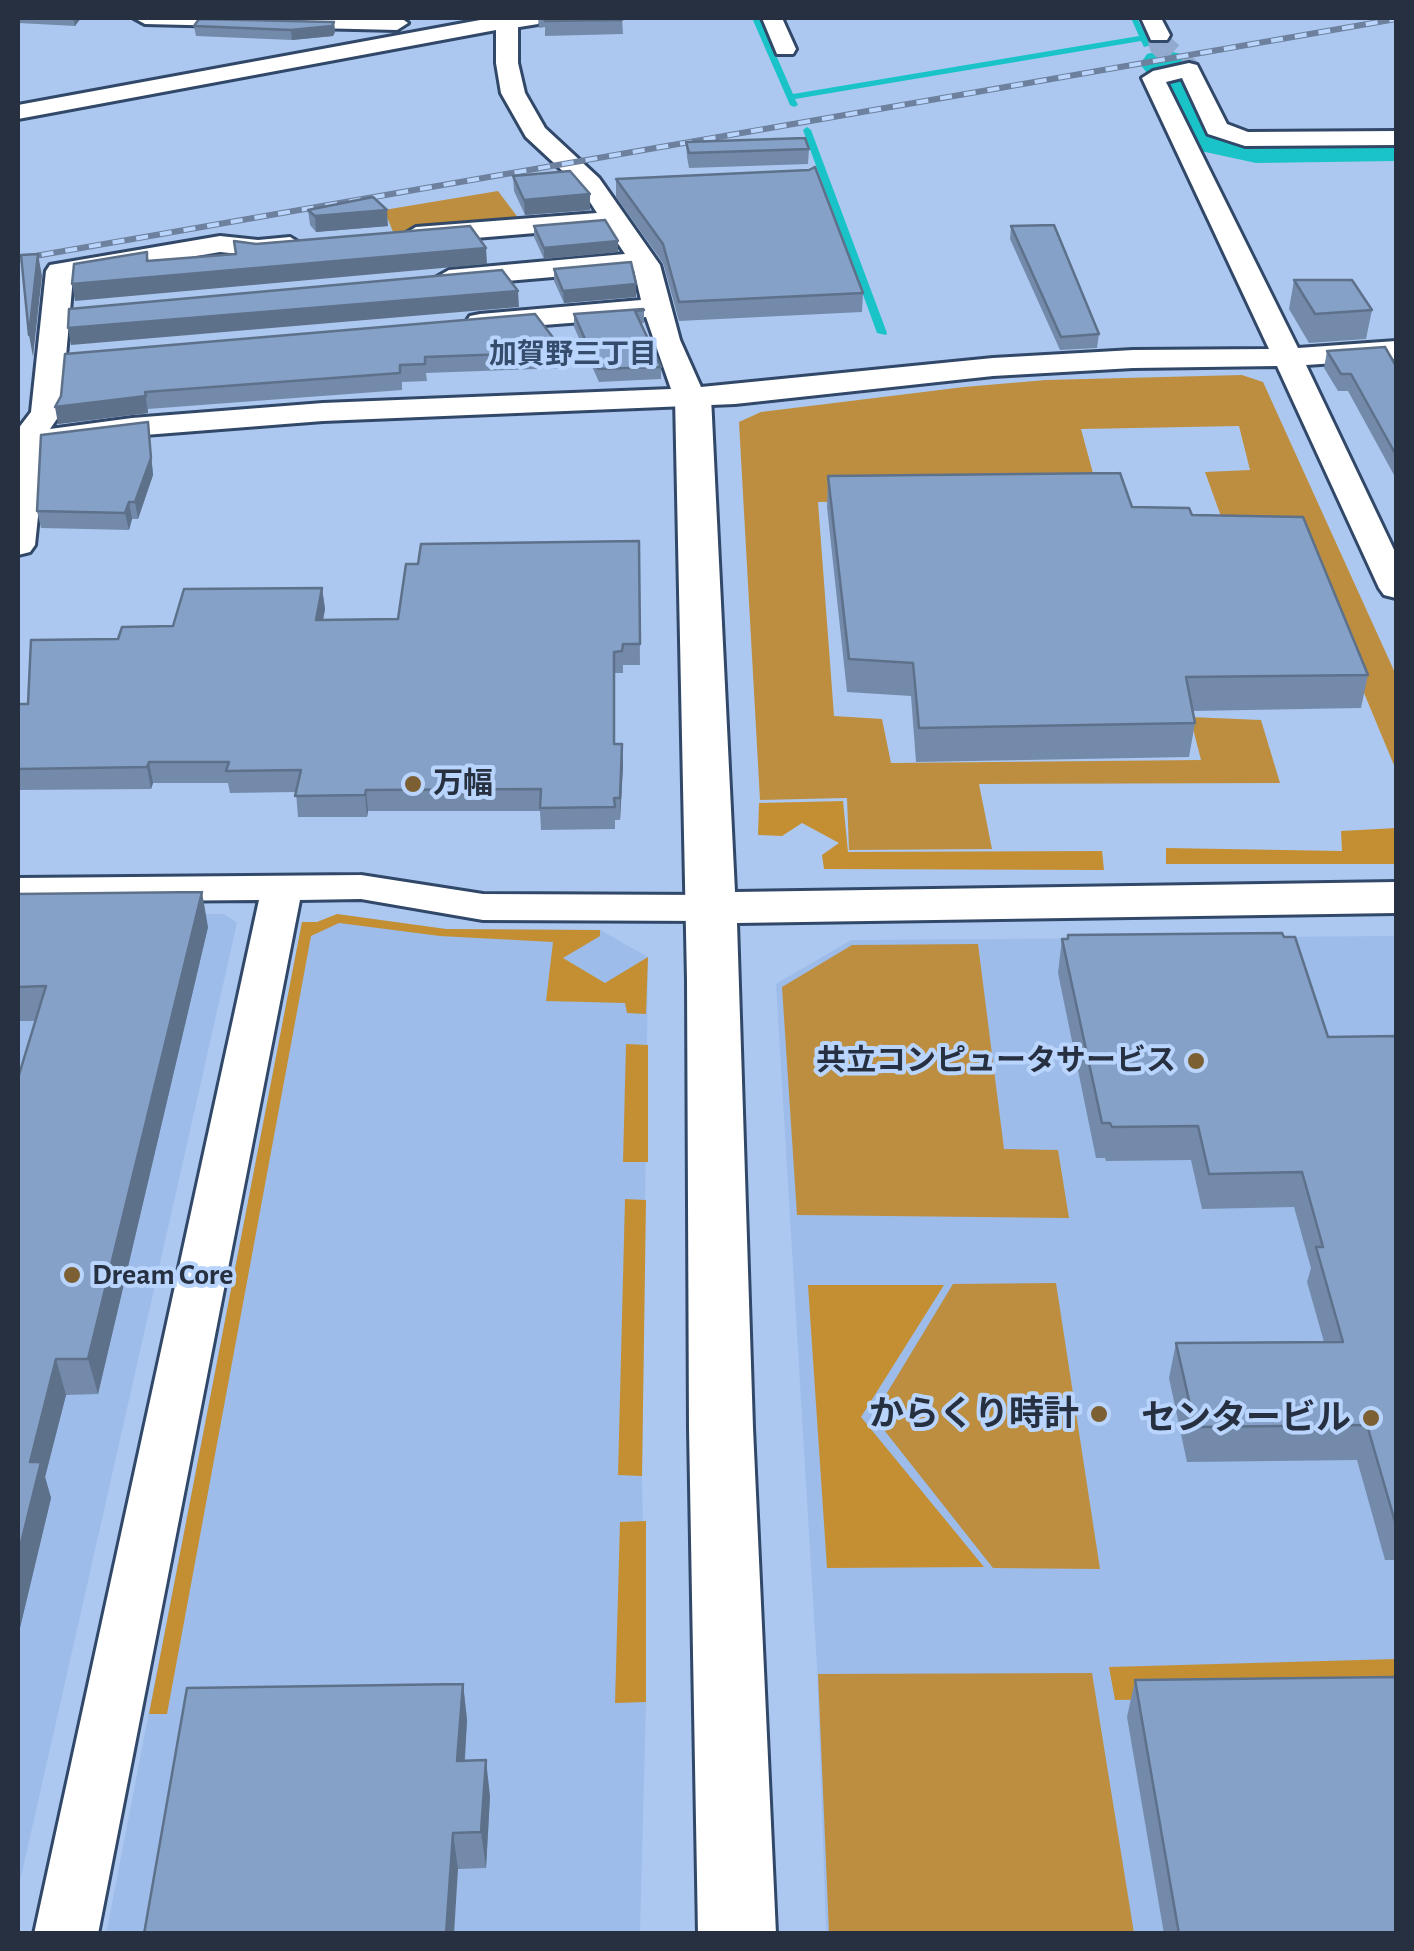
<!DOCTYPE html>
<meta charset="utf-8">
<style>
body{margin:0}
#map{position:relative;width:1414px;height:1951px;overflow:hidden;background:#adc8f0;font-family:"Alegreya Sans",sans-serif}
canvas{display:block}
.frame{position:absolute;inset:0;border:20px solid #263040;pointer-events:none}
</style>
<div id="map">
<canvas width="1414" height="1951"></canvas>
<div class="frame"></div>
</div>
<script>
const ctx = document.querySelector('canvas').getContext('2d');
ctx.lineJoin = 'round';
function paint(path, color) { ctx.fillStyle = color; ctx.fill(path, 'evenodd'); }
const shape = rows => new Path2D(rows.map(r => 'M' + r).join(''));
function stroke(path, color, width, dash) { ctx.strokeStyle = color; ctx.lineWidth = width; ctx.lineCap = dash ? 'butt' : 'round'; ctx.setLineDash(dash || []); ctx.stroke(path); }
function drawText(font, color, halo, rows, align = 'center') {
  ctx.font = font + ' "Alegreya Sans","Noto Sans JP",sans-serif'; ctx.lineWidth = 8; ctx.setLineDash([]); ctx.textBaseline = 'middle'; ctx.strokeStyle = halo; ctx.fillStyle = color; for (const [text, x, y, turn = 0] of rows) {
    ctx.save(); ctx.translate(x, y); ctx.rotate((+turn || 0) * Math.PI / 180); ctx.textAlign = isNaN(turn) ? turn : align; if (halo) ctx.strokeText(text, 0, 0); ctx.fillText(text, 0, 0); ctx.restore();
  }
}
const built = shape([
 [18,914,224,914,237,923,18,1890],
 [337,914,446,929,600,930,648,957,642,1476,646,1702,640,1933,106,1934,302,922,317,922],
 [1396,936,1396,1933,826,1933,817,1666,776,984,851,940]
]);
const green = shape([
 [498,191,522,223,394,234,384,210],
 [1242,375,1263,382,1396,675,1396,770,1298,534,1227,533,1205,472,1250,470,1239,426,1081,429,1100,499,818,502,834,716,882,719,891,763,1201,760,1190,717,1261,720,1280,783,979,784,992,849,849,850,847,798,760,800,739,422,761,412,964,387,1046,380],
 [978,944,1004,1149,1058,1150,1069,1218,797,1215,782,987,852,945],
 [1056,1283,1100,1569,993,1568,873,1416,953,1284],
 [1092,1673,1134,1933,829,1933,818,1674]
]);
const forest = shape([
 [843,801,848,852,1102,851,1104,870,824,869,822,855,839,843,802,823,782,836,758,835,759,803],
 [1396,828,1396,864,1166,864,1166,848,1342,851,1341,831],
 [337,914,446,929,600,930,600,936,563,958,605,983,648,957,646,1014,627,1013,625,1003,546,1001,553,942,440,936,339,923,311,936,167,1714,149,1714,302,922,317,922],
 [626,1044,648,1045,648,1162,623,1162],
 [625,1199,646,1200,642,1476,618,1475],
 [808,1285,944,1285,861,1417,984,1567,827,1568],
 [646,1521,646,1702,615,1703,620,1522],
 [1396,1659,1396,1695,1115,1700,1109,1667]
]);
const stream = shape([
 [752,18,760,18,793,94,1139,36,1131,18,1137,18,1151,45,1144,47,1141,41,795,99,798,105,794,107,790,105,752,18],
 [807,127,811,130,887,333,886,335,877,333,803,130,807,127]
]);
const river = shape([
 [1164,50,1181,54,1193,67,1220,121,1229,126,1256,131,1396,130,1396,161,1256,163,1196,150,1180,141,1173,130,1153,81,1140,64,1147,54,1164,50]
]);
const minorTunnel = shape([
 [1159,35,1161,45,1189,70]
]);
const minor = shape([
 [134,18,401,18,408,23,397,30,145,24,134,18],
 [491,18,518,18,518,63,525,93,545,128,599,178,660,265,680,340,701,387,993,358,1133,350,1269,349,1142,78,1153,71,1189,63,1197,65,1227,124,1248,132,1396,131,1396,145,1245,146,1208,134,1182,78,1166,82,1298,348,1396,341,1396,359,1306,365,1396,554,1396,598,1384,595,1379,588,1277,366,1133,368,993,376,735,404,323,421,132,436,40,448,41,488,35,545,30,552,18,555,18,429,31,412,46,271,50,265,220,236,258,240,290,237,303,245,290,253,258,256,220,252,73,277,61,413,50,429,132,418,323,403,671,389,646,317,480,330,470,328,466,322,470,316,480,314,641,300,634,270,449,286,435,278,449,270,625,254,607,227,416,243,403,235,416,227,597,213,581,188,526,137,501,93,496,63,496,30,18,119,18,105,491,18],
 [762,18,782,18,796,49,793,54,777,54,762,18],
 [1141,18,1161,18,1170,35,1167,40,1151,40,1141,18],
 [361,875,483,894,711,895,726,899,732,908,726,917,711,921,483,920,361,899,300,900,98,1934,34,1934,259,900,18,902,18,878,361,875]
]);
const tertiary = shape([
 [496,18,542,18,538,24,507,29,498,27,496,18],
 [693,386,706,389,711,397,735,892,1396,882,1396,913,737,923,753,1428,776,1934,698,1934,689,1428,687,980,675,397,680,389,693,386]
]);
const rail = shape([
 [18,259,1396,19]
]);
const wall = shape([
 [18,18,81,18,75,26,18,23],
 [538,18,622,18,623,34,545,36,545,27,539,28],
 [334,22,335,32,333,36,292,40,196,36,194,26],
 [686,142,809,149,808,164,689,168,687,157],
 [513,176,590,210,525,215,514,191],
 [616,179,863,293,862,312,679,321,663,263,616,197],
 [308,210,388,226,316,232,310,225],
 [534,226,618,241,618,252,544,259,534,237],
 [1011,226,1099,334,1097,348,1060,350,1010,239],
 [554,269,636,284,636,297,564,303,554,281],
 [1294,280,1372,310,1366,339,1309,343,1289,309],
 [644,310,644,323,640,323,661,367,661,379,599,382,574,327,574,314],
 [1327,351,1396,366,1396,475,1394,475,1348,391,1338,391,1324,368],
 [564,352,564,368,426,373,427,381,402,382,402,390,148,409,148,413,58,424,65,354],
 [148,422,153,475,138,519,132,519,129,530,41,528,37,511],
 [828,476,1132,507,1368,675,1361,708,1192,711,1195,723,1189,757,916,762,911,696,847,692,827,507],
 [639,541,640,665,623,665,623,673,615,673,615,744,622,744,623,766,620,820,615,820,615,829,541,830,540,811,368,811,367,817,298,817,296,792,230,793,228,783,153,783,151,789,18,790,18,704,28,704,118,639,322,588,325,609,323,620,398,619,418,564],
 [18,894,208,927,98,1394,66,1395,45,1477,51,1498,18,1636,35,1021,18,1021],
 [1068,935,1328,1037,1396,1036,1396,1560,1385,1560,1357,1460,1187,1462,1169,1378,1176,1343,1324,1342,1307,1282,1311,1268,1294,1207,1202,1209,1191,1160,1106,1161,1105,1158,1096,1158,1058,973,1062,939,1067,939],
 [1135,1680,1396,1934,1164,1934,1127,1717],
 [463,1684,467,1720,465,1761,490,1796,486,1868,458,1869,144,1934]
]);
const shadedWall = shape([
 [73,18,81,18,75,26],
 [334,22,335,32,333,36,292,40,291,30],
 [590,194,590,210,525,215,524,200],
 [387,210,388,226,316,232,315,216],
 [618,241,618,252,544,259,544,248],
 [486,248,487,264,75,301,72,284,147,261,147,252,150,268],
 [38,254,42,276,33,357,29,335],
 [636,284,636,297,564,303,563,291],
 [518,291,519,307,71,345,68,328],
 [145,392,148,413,58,424,55,407],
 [148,422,153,475,138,519,135,502],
 [129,502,132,519,129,530,125,513],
 [322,588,325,609,319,641,316,620],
 [622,744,623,766,620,820,620,798],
 [149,762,153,783,151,789,147,767],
 [366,790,368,811,367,817,365,795],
 [202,892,208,927,98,1394,88,1359],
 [56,1359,66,1395,45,1477,51,1498,18,1636,18,1555,30,1462],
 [463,1684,467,1720,462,1797,457,1761],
 [486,1760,490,1796,486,1868,481,1832],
 [453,1833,458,1869,454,1934,446,1934]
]);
const building = shape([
 [545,18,622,18,622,20,545,21,545,18],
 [199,19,334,22,332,26,291,30,194,26,199,19],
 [805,138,809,149,689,153,686,142,805,138],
 [815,167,863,293,679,302,663,244,616,179,809,170,815,167],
 [570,171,590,194,524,200,513,176,570,171],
 [373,197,387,210,315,216,308,210,373,197],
 [605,220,618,241,544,248,534,226,605,220],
 [1054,225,1099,334,1061,337,1011,226,1054,225],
 [470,226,486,248,72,284,74,264,147,252,147,261,236,254,234,241,256,244,470,226],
 [38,254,29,335,21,255,38,254],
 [631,262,636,284,563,291,554,269,631,262],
 [502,270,518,291,68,328,69,309,502,270],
 [1294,280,1352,280,1372,310,1315,314,1294,280],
 [643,309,644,310,635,311,661,367,598,369,574,314,643,309],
 [535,314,564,352,425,357,425,364,400,365,400,373,145,392,146,396,55,407,61,396,65,354,535,314],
 [1385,347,1396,366,1396,455,1351,374,1341,374,1327,351,1385,347],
 [148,422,151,458,135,502,129,502,125,513,37,511,41,435,148,422],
 [1120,473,1132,507,1189,508,1192,515,1303,517,1368,675,1186,677,1195,723,919,728,913,663,849,659,828,476,1120,473],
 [639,541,640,644,623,644,622,651,614,652,614,744,622,744,620,798,614,798,615,807,540,808,541,789,366,790,365,795,295,796,301,770,226,771,229,762,149,762,147,767,18,769,18,704,28,704,31,640,118,639,122,627,173,626,184,589,322,588,316,620,398,619,406,564,418,564,421,544,639,541],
 [202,892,88,1359,56,1359,30,1462,41,1462,18,1555,18,1078,46,986,18,987,18,894,202,892],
 [1282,933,1284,937,1295,937,1328,1037,1396,1036,1396,1525,1367,1425,1195,1427,1176,1343,1343,1342,1316,1247,1323,1247,1302,1172,1209,1174,1198,1126,1112,1127,1110,1123,1102,1123,1062,939,1068,939,1068,935,1282,933],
 [1396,1677,1396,1934,1179,1934,1135,1680,1396,1677],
 [463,1684,457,1761,486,1760,481,1832,453,1833,446,1934,144,1934,187,1688,463,1684]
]);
const markers = [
 [413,784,10,"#7c6033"],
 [1196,1061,10,"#7c6033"],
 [72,1275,10,"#7c6033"],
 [1099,1414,10,"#7c6033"],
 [1371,1418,10,"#7c6033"]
];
const farNeighbourhoodnames = [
 ["加賀野三丁目",573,355]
];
const poiNames = [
 ["万幅",433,784],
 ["共立コンピュータサービス",1176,1061,"right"],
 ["Dream Core",92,1275]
];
const nearPoinames = [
 ["からくり時計",1079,1414],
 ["センタービル",1351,1418]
];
paint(built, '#9dbce9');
paint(green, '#bd8e3f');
paint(forest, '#c48f33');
paint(stream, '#1ac3c7');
paint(river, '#1ac3c7');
stroke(minorTunnel, '#92aacd', 24, [24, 12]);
stroke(minor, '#314869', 6);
stroke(tertiary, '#314869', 6);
paint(minor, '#fff');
paint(tertiary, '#fff');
stroke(rail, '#6d809d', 6);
stroke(rail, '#bad5fd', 4, [12]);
paint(wall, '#738aab');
paint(shadedWall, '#5e718b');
paint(building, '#86a1c7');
stroke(building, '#5e718b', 2.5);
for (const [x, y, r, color] of markers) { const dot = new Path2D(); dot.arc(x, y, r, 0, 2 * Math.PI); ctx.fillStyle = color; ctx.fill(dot); stroke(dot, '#bad5fd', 4); }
drawText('bold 28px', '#354c6d', '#bad5fd', farNeighbourhoodnames);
drawText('bold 30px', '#263040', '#bad5fd', poiNames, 'left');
drawText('bold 35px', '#263040', '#bad5fd', nearPoinames, 'right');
</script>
